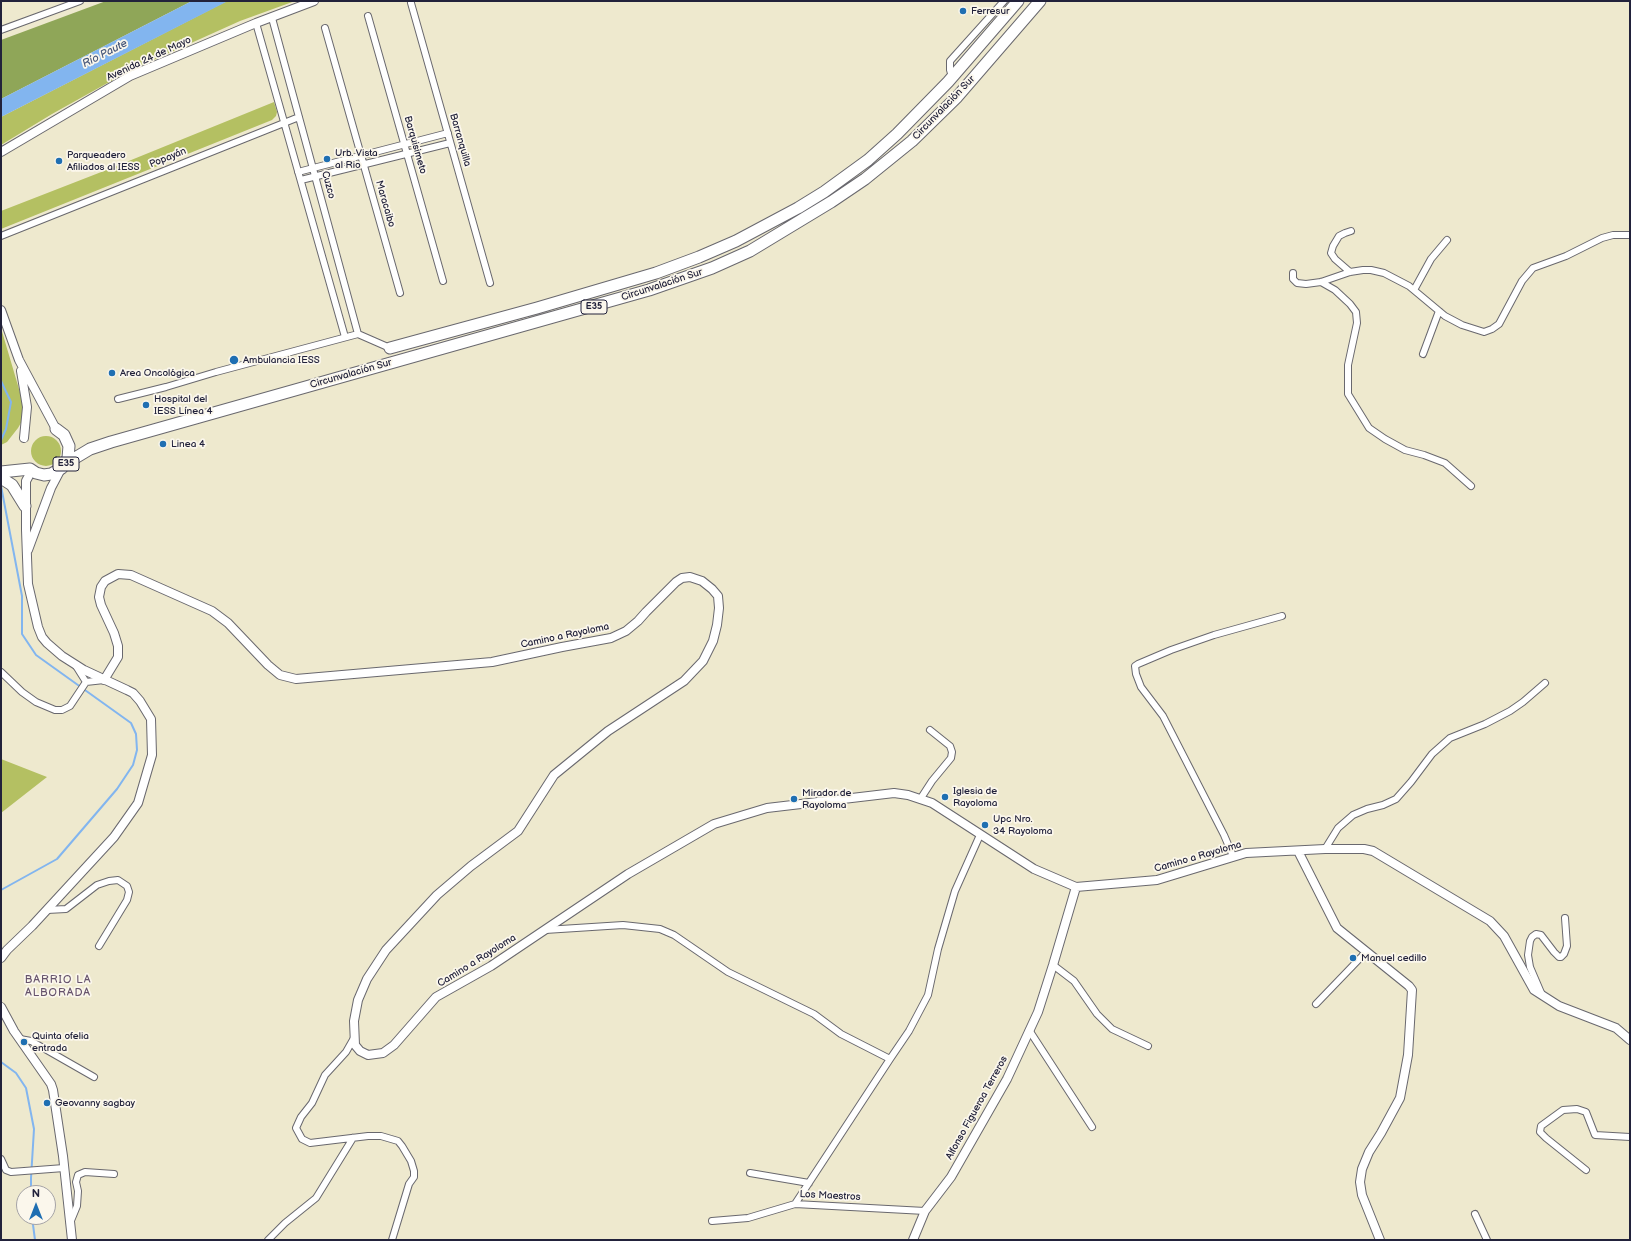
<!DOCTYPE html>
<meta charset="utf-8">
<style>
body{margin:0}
#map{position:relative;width:1631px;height:1241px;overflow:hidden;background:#eee9ce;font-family:"Balsamiq Sans",sans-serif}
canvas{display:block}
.frame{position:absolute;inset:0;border:2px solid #22223b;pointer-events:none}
.north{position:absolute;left:16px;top:1185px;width:40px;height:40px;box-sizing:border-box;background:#fbf7ec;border:1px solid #a4a2a5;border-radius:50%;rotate:0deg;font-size:11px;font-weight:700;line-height:16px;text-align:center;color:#22223b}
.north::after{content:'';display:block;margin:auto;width:14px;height:18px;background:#1f6fb2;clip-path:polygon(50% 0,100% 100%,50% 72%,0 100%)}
</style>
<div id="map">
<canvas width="1631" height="1241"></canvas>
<div class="frame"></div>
<div class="north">N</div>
</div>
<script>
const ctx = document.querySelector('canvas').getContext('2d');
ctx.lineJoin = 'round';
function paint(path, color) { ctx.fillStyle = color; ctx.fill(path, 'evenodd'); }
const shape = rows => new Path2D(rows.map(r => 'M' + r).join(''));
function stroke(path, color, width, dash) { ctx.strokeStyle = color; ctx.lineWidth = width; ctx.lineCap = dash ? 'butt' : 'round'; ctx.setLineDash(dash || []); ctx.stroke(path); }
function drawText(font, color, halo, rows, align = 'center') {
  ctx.font = font + ' "Balsamiq Sans",sans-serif'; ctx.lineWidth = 3.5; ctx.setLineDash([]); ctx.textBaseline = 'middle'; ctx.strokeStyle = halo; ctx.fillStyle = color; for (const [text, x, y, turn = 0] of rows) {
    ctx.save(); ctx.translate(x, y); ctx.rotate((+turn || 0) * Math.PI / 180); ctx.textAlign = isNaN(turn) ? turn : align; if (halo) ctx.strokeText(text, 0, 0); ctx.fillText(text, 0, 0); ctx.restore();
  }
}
const green = shape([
 [227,1,295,1,240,21,129,71,52,114,1,145,1,117],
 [274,102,277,112,276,116,272,120,1,229,1,211,109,169],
 [1,328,24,406,22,421,18,428,7,442,1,445],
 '31 451a15 15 0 1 1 30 0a15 15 0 1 1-30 0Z',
 [1,759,47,777,1,813]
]);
const forest = shape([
 [106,1,192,1,1,99,1,40]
]);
const water = shape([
 [192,1,228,1,1,117,1,99]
]);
const stream = shape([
 [1,381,11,402,6,429,1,440],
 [1,486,22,596,22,634,36,655,131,723,136,734,137,750,133,765,117,789,57,859,1,890],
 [1,1062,16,1073,26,1088,34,1129,31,1178,31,1193],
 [32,1217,35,1240]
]);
const street = shape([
 [411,3,490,283],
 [368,16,443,281],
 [272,18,358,334],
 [256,23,345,337],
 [325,28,400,293],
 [1,30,80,1],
 [952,77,950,70,950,61,1004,1],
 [298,172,448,133],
 [301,180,450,143],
 [1,236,299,117],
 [1350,272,1335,259,1331,253,1333,246,1339,236,1345,233,1351,231],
 [1293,273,1293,279,1297,283,1306,284,1321,282,1350,272,1363,270,1371,270,1384,273,1409,286,1445,316,1462,325,1484,332,1492,329,1499,324,1522,281,1533,268,1566,256,1602,238,1613,235,1630,235],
 [1321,282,1335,290,1350,304,1356,312,1357,323,1348,365,1348,394,1369,428,1385,439,1405,450,1424,455,1445,463,1471,486],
 [1414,290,1431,259,1447,240],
 [1423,354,1439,311],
 [118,399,166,387,216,372,358,334,390,348],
 [76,666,86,682],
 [1,672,22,692,36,702,55,710,62,710,70,706,86,682,104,680],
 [921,798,932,781,951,758,952,752,950,746,930,730],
 [1325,849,1338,828,1353,815,1367,809,1383,805,1396,799,1411,782,1432,754,1450,738,1485,724,1510,711,1523,702,1545,683],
 [1233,856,1224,835,1163,716,1141,687,1136,674,1135,666,1138,664,1171,650,1214,635,1282,616],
 [47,910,66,909,97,885,109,881,118,880,127,886,129,892,127,900,99,946],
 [545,930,623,925,660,929,674,935,728,972,814,1014,841,1034,890,1059],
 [1053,965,1074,981,1097,1014,1112,1029,1148,1046],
 [1542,995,1530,967,1528,955,1530,941,1532,937,1536,934,1541,935,1554,952,1559,957,1561,957,1564,954,1567,946,1565,918],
 [1316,1004,1366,952],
 [1029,1030,1092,1127],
 [354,1038,346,1052,325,1075,312,1103,301,1117,296,1128,302,1139,310,1143,368,1136,381,1136,398,1141,402,1146,411,1161,414,1171,414,1177,409,1184,392,1240],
 [20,1039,31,1041,94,1077],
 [1,1159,6,1170,11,1172,64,1168],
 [1586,1170,1546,1138,1540,1132,1541,1126,1563,1110,1577,1109,1586,1112,1595,1135,1630,1137],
 [750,1173,809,1183],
 [795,1204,890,1059,909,1031,928,995,938,949,955,891,980,835],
 [1475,1214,1487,1240],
 [712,1221,748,1218,795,1204,925,1211],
 [70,1223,77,1206,78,1191,76,1182,78,1175,85,1172,114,1174],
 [268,1240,285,1223,316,1198,353,1138]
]);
const secondary = shape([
 [1,152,130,76,256,23,314,1],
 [1,310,19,360,56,429],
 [21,371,27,407,24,438],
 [28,550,51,488,61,469],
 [104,680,118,657,118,646,114,633,101,605,99,597,101,587,105,581,118,574,131,575,212,611,228,623,268,665,280,675,296,679,492,662,562,647,611,638,626,631,638,621,646,612,676,582,682,578,690,577,702,581,712,589,718,596,719,608,717,625,713,641,703,661,684,681,608,731,554,775,518,831,471,866,437,895,386,950,367,979,358,1000,354,1021,355,1045,360,1051,368,1055,383,1053,394,1045,436,997,491,966,628,874,714,824,767,808,894,793,908,795,932,803,1034,869,1076,887,1157,880,1246,853,1325,849,1364,849,1373,851,1490,921,1504,936,1534,990,1559,1006,1616,1028,1630,1040],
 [1298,851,1337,928,1409,986,1412,990,1408,1055,1400,1098,1381,1133,1369,1152,1362,1169,1360,1182,1362,1195,1380,1240],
 [1,958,7,950,32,926,114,837,138,803,152,755,151,719,140,701,133,693,127,690,84,670,62,656,47,643,42,637,38,627,28,584,26,530,26,481,32,470],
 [1,1007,14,1031,51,1084,53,1090,63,1156,72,1240],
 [913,1240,925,1211,951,1177,1007,1079,1038,1012,1053,965,1076,887]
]);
const highway = shape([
 [390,348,537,308,656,273,699,257,736,241,798,208,824,192,868,160,897,134,948,82,1018,1],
 [65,464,90,449,111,442,649,290,712,268,750,251,831,202,865,179,912,141,957,97,1040,1],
 [1,472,30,469,36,473,44,475,51,474,62,468,68,458,69,446,64,435,56,429],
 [1,478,12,485,25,506]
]);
const markers = [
 [963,11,4,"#1f6fb2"],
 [327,159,4,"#1f6fb2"],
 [59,161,4,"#1f6fb2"],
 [234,360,5,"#1f6fb2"],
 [112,373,4,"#1f6fb2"],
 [146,405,4,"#1f6fb2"],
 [163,444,4,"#1f6fb2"],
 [945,797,4,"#1f6fb2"],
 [794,799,4,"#1f6fb2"],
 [985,825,4,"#1f6fb2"],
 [1353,958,4,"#1f6fb2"],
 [24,1042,4,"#1f6fb2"],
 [47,1103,4,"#1f6fb2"]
];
const shields = [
 [594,307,26],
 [66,464,26]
];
const shieldNames = [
 ["E35",594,307],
 ["E35",66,464]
];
const poiNames = [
 ["Ferresur",971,11],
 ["Urb. Vista",335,153],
 ["al Rio",335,165],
 ["Parqueadero",67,155],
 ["Afiliados al IESS",67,167],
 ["Ambulancia IESS",243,360],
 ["Area Oncológica",120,373],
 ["Hospital del",154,399],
 ["IESS Línea 4",154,411],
 ["Linea 4",171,444],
 ["Iglesia de",953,791],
 ["Rayoloma",953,803],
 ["Mirador de",802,793],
 ["Rayoloma",802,805],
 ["Upc Nro.",993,819],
 ["34 Rayoloma",993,831],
 ["Manuel cedillo",1361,958],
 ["Quinta ofelia",32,1036],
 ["entrada",32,1048],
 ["Geovanny sagbay",55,1103]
];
const streetNames = [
 ["Avenida 24 de Mayo",149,59,-25],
 ["Circunvalación Sur",944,108,-46],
 ["Barranquilla",460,140,74],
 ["Barquisimeto",415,145,74],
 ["Popayán",168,158,-22],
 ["Cuzco",328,185,75],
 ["Maracaibo",385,204,74],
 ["Circunvalación Sur",662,285,-18],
 ["Circunvalación Sur",351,374,-16],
 ["Camino a Rayoloma",565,636,-12],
 ["Camino a Rayoloma",1198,857,-16],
 ["Camino a Rayoloma",477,961,-32],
 ["Alfonso Figueroa Terreros",977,1108,-61],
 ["Los Maestros",830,1196,3]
];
const waterNames = [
 ["Río Paute",105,54,-27]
];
const neighbourhoodNames = [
 ["BARRIO LA",58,980],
 ["ALBORADA",58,993]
];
paint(green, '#b4c062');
paint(forest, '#8fa658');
paint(water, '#82b5ef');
stroke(stream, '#82b5ef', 2);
stroke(street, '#69686e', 8);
stroke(secondary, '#69686e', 10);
stroke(highway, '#69686e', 13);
stroke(street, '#fff', 6);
stroke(secondary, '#fff', 8);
stroke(highway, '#fff', 11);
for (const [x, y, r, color] of markers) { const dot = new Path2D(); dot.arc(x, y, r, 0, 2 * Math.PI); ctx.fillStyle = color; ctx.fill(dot); stroke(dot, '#fbf7ec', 1.5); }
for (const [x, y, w] of shields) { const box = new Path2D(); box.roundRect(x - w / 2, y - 7, w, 14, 3); ctx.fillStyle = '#fbf7ec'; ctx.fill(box); stroke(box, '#22223b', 1); }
drawText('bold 9px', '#22223b', null, shieldNames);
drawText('10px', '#22223b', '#fbf7ec', poiNames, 'left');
drawText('10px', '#22223b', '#fbf7ec', streetNames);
drawText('italic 11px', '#44557a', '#fbf7ec', waterNames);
ctx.letterSpacing = '1px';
drawText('11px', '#66536c', '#fbf7ec', neighbourhoodNames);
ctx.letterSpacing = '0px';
</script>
